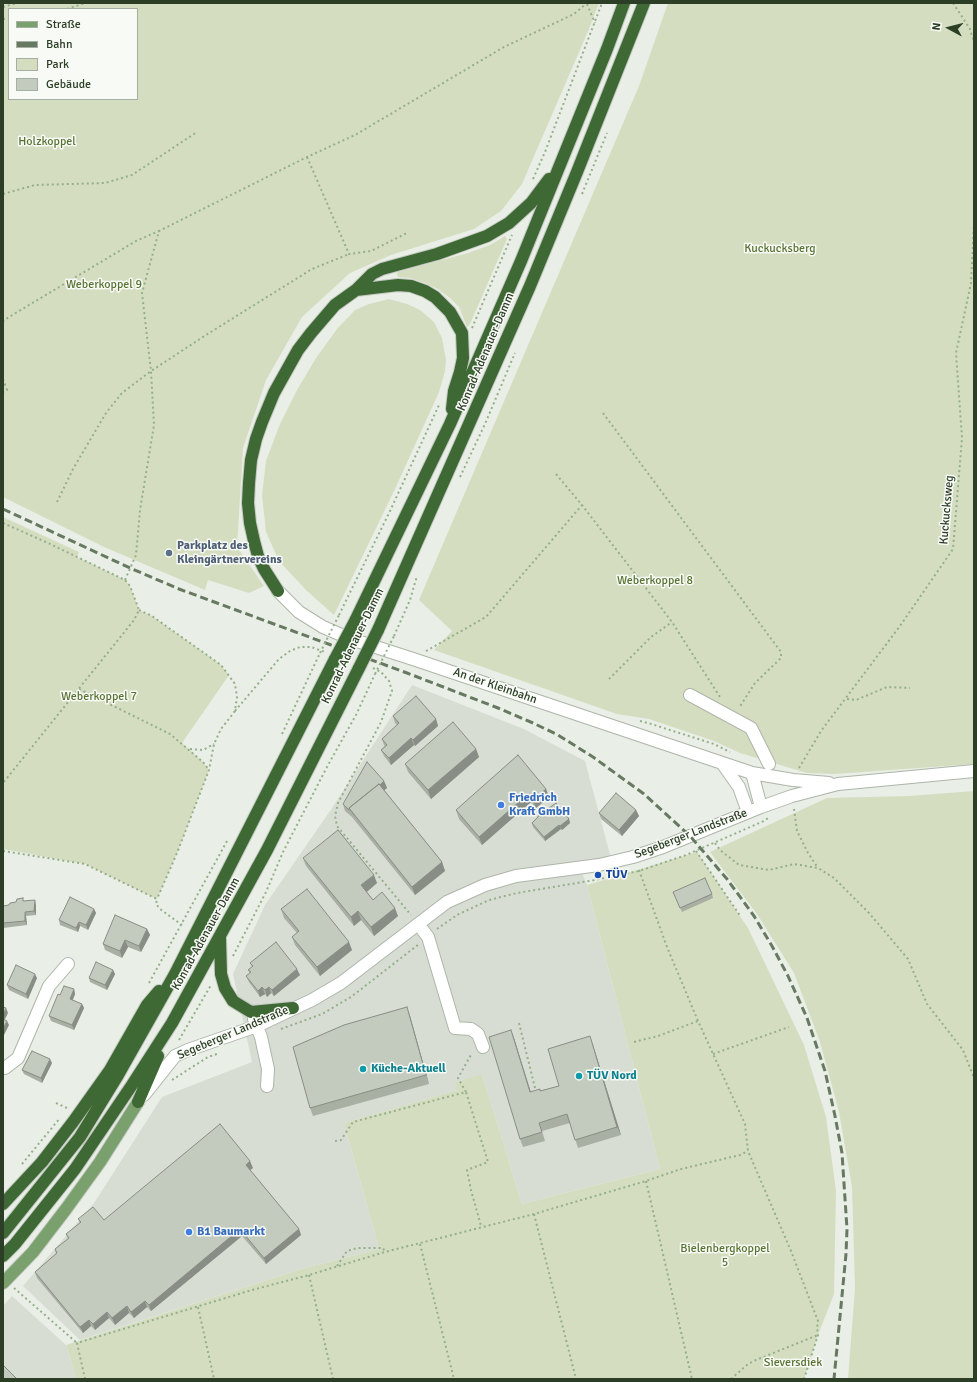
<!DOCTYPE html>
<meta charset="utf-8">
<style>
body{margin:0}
#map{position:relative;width:977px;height:1382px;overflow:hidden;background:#e9eee6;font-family:Signika,sans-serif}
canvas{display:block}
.frame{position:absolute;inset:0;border:4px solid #2c3f26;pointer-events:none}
.legend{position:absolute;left:8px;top:8px;width:130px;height:92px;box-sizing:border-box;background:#f8faf6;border:1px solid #a6afa3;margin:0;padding:5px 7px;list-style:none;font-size:12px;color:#2c3f26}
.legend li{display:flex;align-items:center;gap:8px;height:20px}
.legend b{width:20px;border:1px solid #a6afa3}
.north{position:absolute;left:929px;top:8px;width:40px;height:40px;-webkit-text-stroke:3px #f8faf6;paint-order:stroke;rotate:277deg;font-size:11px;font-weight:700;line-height:16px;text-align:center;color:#2c3f26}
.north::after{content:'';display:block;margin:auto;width:14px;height:18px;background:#2c3f26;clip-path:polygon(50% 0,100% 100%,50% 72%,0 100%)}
</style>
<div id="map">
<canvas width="977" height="1382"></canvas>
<div class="frame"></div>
<ul class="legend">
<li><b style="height:5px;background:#7aa06e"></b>Straße</li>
<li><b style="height:5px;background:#677a61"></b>Bahn</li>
<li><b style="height:11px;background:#d5ddc1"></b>Park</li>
<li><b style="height:11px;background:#c3cbbe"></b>Gebäude</li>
</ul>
<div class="north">N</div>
</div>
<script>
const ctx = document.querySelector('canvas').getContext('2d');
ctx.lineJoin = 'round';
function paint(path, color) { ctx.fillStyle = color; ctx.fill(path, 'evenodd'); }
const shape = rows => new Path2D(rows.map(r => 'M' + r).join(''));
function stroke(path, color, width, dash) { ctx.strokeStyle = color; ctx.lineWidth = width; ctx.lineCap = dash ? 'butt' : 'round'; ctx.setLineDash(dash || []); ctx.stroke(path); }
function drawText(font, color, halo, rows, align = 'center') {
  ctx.font = font + ' Signika,sans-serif'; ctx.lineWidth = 3; ctx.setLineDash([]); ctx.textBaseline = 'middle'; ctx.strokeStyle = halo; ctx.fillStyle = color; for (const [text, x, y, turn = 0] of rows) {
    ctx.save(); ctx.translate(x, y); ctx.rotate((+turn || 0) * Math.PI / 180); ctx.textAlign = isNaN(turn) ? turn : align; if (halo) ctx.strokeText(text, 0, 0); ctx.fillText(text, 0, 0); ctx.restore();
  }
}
const built = shape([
 [412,685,524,729,585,761,612,862,580,868,587,885,660,1169,522,1204,482,1074,457,1090,344,1123,379,1249,301,1269,80,1340,23,1286,94,1203,162,1097,252,1062,233,974,265,905,332,808],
 [12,1296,66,1345,76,1379,3,1379,3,1306]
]);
const green = shape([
 [3,3,599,3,589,29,522,184,501,211,474,229,391,255,350,273,302,317,266,380,243,448,237,547,264,586,249,593,208,580,205,590,104,547,3,497],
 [9,9,137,9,137,99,9,99],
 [668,3,974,3,974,764,835,774,807,773,740,753,714,741,649,719,617,714,434,650,452,631,419,600,639,86],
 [505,236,507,239,470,324,467,327,459,307,450,298,438,289,425,283,410,278,398,277,397,274,398,272,468,253,490,245],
 [389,299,407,304,420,310,434,322,442,338,446,360,445,371,439,392,395,489,334,615,306,590,279,561,266,532,262,495,266,461,280,424,297,390,316,358,337,329,355,310,369,304],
 [3,517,79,552,77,557,125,580,130,586,139,610,152,616,221,665,229,675,182,743,203,762,209,770,177,853,157,899,85,864,3,849],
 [974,791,974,1379,848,1379,855,1288,852,1187,839,1112,820,1042,794,973,757,914,710,852,827,798,909,796],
 [697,852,748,928,804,1045,826,1117,836,1191,834,1294,818,1335,804,1379,76,1379,66,1345,301,1269,379,1249,344,1123,457,1090,455,1083,482,1074,522,1204,660,1169,587,885]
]);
const path = shape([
 [953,3,970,29,974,42],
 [587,4,595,23],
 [3,7,17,3],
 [67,9,85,3],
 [3,19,9,18],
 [307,157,349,254,371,251,407,233],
 [533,179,545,152,602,3],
 [3,194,35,185,105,183,132,175,197,132],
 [582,194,607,133],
 [3,322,4,320,136,241,159,231],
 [472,328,512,235],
 [3,379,7,390,3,392],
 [603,413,781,652,781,658,755,683,739,708],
 [556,474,582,505,672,622,720,697],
 [460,477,485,424,515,353],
 [57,502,73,469,106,413,122,393,151,371,206,335,312,269,349,254],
 [3,523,48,543,125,580,130,586,139,610,134,620,118,640,3,783],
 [125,580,136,555,140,510,154,425,151,371,142,293,159,231,307,157,355,135,504,47,574,14,587,3],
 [139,610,152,616,221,665,235,684,237,697,235,711,221,729,214,744,209,770,177,853,157,899],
 [339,615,390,511,439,405],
 [394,636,410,600,417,576],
 [426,651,486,617,582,505],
 [373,668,381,672,389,681,392,691,381,722,338,803,335,816,337,826,411,915],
 [609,679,651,637,672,622],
 [79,689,170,734,203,762,209,770],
 [847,699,856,700,887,687,910,688],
 [235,711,279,659,290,651,300,647,311,647,325,652],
 [640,721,648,723,714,744,730,752],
 [282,734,320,653],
 [190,749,203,750,214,744],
 [799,768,821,731,900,626,953,549,962,438,956,353,971,283,974,224],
 [794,809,797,831,808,853,818,868],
 [715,843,720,850,739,865,769,870,794,864,818,868,834,878,869,913,908,959,927,1004,963,1050,974,1078],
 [3,851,85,864,157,899,156,904,160,909,182,925],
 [696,851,741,917],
 [639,870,667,947,698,1021,745,1124,748,1151,791,1251,818,1321,817,1328,818,1335,804,1379],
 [437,929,457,915,489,900,517,893,595,880,639,871,686,855,764,821,768,818],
 [233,956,266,892,283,852,328,765,356,715,375,674],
 [149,983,227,841],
 [519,1023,536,1092],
 [281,1029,322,1014,351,997,419,944],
 [179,1040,211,985],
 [634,1042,658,1036,698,1021],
 [713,1054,789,1027],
 [172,1080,208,1057,217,1054],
 [466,1092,458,1078,472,1053],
 [56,1103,67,1108],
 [335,1141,341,1140,353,1122,466,1092,488,1162,467,1170,471,1190,481,1226],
 [22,1164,60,1118],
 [646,1181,692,1379],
 [534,1214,576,1379],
 [420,1244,454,1379],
 [337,1266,347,1251,357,1248,383,1248,385,1252],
 [309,1275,333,1379],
 [14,1288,77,1343],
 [198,1307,214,1379],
 [85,1379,77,1343,252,1290,309,1275,385,1252,534,1214,646,1181,681,1169,740,1155,748,1151],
 [731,1379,748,1364,756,1360,818,1335]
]);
const minor = shape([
 [278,591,299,612,323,627,351,639,413,659,752,773,793,780,829,783],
 [690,695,751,728,769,764],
 [722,763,739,787,748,812],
 [752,773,761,807],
 [418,924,428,937,455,1028,471,1029,478,1034,483,1047],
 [254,1019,261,1037,268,1069,267,1086],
 [3,1068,5,1068,18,1058,49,986,68,964],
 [144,1095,175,1056,188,1050,257,1026,312,1000,341,983,447,902,485,885,516,876,599,865,633,857,663,847,761,807,792,796,838,784,974,771]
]);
const major = shape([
 [3,1283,33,1252,66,1209,100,1162,138,1102]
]);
const highway = shape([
 [356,290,398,285,411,286,425,291,435,297,450,312,462,333,463,358,460,372,454,391,452,409],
 [278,591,264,569,258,556,254,541,250,523,248,503,249,483,251,460,256,439,262,422,274,393,298,350,311,333,335,305,356,290,372,274,382,269,437,254,487,236,509,223,531,203,549,179],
 [355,621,450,424,521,261,607,49,624,3],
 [378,630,530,286,577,172,644,3],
 [220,938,221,974,225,988,233,1001,251,1012,293,1008],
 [138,1102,158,1056],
 [3,1204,42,1162,73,1122,110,1070,147,1005,159,991],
 [3,1233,80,1137,118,1075,175,974,335,659],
 [3,1256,15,1244,75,1169,132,1085,172,1023,267,850,359,668]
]);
const rail = shape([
 [3,509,130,568,179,589,407,673,498,708,533,723,558,735,593,757,644,794,690,836,727,879,754,916,772,946,788,976,807,1018,825,1071,835,1116,842,1153,847,1229,846,1254,834,1379]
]);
const pathBridge = shape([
 [320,653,339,615],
 [375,674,394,636]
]);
const highwayBridge = shape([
 [335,659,355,621],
 [359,668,378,630]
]);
const wall = shape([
 [393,716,436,719,438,726,415,746,414,745,391,765,384,756,381,750,385,746,384,745,382,739,397,725,395,723],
 [476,749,479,757,431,799,408,772,405,764],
 [384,781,387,788,384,790,442,862,445,871,415,895,352,817,345,811,343,804],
 [546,789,549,797,536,808,531,802,482,845,459,819,456,810],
 [636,810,639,816,622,836,601,819,599,813],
 [538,816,569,819,570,823,562,830,561,829,545,841,533,827,532,823,538,817],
 [303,858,377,883,367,892,373,900,398,916,374,936,361,920,354,926,306,866],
 [673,892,712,894,713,898,682,912],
 [24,901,36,905,36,915,26,916,27,925,3,928,3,906,9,905],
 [94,909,96,913,88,930,80,926,78,932,60,925,59,920],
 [281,909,352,950,320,976,295,945,292,937,297,933,284,918],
 [147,929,150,935,141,952,128,947,122,958,105,950,103,944],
 [250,963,300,975,274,996,271,993,267,997,265,994,260,997,249,982,246,976,250,973,248,970,252,967],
 [113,970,115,974,107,990,90,982,89,978],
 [37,978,28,999,9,990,7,985],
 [74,989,75,994,73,1000,82,1004,84,1008,74,1030,51,1021,49,1016,60,995],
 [410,1016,429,1084,313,1116,310,1108],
 [514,1038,531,1092,540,1091,559,1086,593,1045,621,1135,578,1148,570,1123,542,1131,545,1141,523,1147,520,1139],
 [52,1063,42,1083,24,1074,22,1070],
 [253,1168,250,1170,299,1229,301,1235,266,1264,242,1236,151,1311,147,1307,134,1318,129,1313,115,1325,109,1318,95,1330,91,1326,83,1333,37,1278,35,1272,56,1254,55,1249,68,1239,66,1234,80,1223,78,1219,104,1220]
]);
const shadedWall = shape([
 [436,719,438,726,415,746,413,740],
 [411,738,414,745,391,765,389,758],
 [476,749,479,757,431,799,428,790],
 [384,781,387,788,354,815,350,810],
 [546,789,549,797,536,808,533,800],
 [528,794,531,802,482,845,479,837],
 [636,810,639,816,622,836,619,830],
 [569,819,570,823,562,830,560,826],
 [559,825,561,829,545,841,544,837],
 [442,862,445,871,415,895,412,887],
 [374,875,377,883,364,894,361,885],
 [35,900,36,905,36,915,34,911],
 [395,908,398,916,374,936,371,927],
 [94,909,96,913,88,930,86,925],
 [358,911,361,920,354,926,351,917],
 [25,912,26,916,27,925,25,921],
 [79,922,80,926,78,932,76,928],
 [147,929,150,935,141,952,139,946],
 [125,940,128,947,122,958,120,951],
 [349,942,352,950,320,976,317,967],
 [297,969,300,975,274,996,272,990],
 [113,970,115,974,107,990,105,985],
 [35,974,37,978,28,999,26,994],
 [262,987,265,994,260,997,258,991],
 [269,987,271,993,267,997,265,990],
 [74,989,75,994,71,1003,70,999],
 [82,1004,84,1008,74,1030,72,1025],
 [407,1007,410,1016,429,1084,426,1075],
 [6,1008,8,1013,3,1023,3,1015],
 [7,1021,9,1025,3,1037,3,1029],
 [511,1030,514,1038,533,1100,530,1092],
 [590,1036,593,1045,621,1135,617,1127],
 [50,1059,52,1063,42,1083,41,1078],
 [250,1161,253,1168,249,1171,246,1165],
 [240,1229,242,1236,151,1311,149,1305],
 [299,1229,301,1235,266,1264,264,1258],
 [145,1301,147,1307,134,1318,131,1312],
 [127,1306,129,1313,115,1325,112,1318],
 [107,1312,109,1318,95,1330,93,1324],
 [89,1320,91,1326,83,1333,80,1327]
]);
const building = shape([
 [416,696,436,719,413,740,411,738,389,758,381,750,387,745,382,739,399,723,393,716,416,696],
 [453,722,476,749,428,790,405,764,453,722],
 [518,755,546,789,533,800,528,794,479,837,456,810,518,755],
 [367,762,384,781,380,785,379,784,349,808,349,810,343,804,367,762],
 [379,784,442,862,412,887,349,808,379,784],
 [616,793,636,810,619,830,599,813,616,793],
 [556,803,569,819,560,826,559,825,544,837,532,823,538,817,538,816,556,803],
 [338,830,374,875,361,885,373,900,382,892,395,908,371,927,358,911,351,917,303,858,338,830],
 [705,878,712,894,680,908,673,892,705,878],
 [307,889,349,942,317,967,292,937,299,931,281,909,307,889],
 [70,897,94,909,86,925,79,922,76,928,59,920,70,897],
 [23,898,23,901,35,900,34,911,25,912,25,921,3,923,3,906,9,905,10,903,16,902,17,899,23,898],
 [115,915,147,929,139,946,125,940,120,951,103,944,115,915],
 [276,942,297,969,272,990,269,987,265,990,262,987,258,991,246,976,251,972,248,970,253,966,250,963,276,942],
 [96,962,113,970,105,985,89,978,96,962],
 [16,965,35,974,26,994,7,985,16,965],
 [64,986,74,989,70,999,82,1004,72,1025,49,1016,58,994,60,995,64,986],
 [3,1007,6,1008,3,1015,3,1007],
 [407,1007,426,1075,310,1108,293,1047,344,1025,407,1007],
 [3,1019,7,1021,3,1029,3,1019],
 [511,1030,530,1092,540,1089,540,1091,559,1086,548,1049,590,1036,617,1127,575,1140,567,1114,539,1123,542,1132,520,1139,489,1037,511,1030],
 [32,1051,50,1059,41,1078,22,1070,32,1051],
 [220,1124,250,1161,246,1165,299,1229,264,1258,240,1229,149,1305,145,1301,131,1312,127,1306,112,1318,107,1312,93,1324,89,1320,80,1327,35,1272,57,1253,55,1249,69,1238,66,1234,81,1222,78,1219,93,1207,104,1220,220,1124],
 [3,1365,17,1379,3,1379,3,1365]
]);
const markers = [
 [169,553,4,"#5c6f8a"],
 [501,805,4,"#3f7fe0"],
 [598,875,4,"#1a4fb4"],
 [363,1069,4,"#0f9aa8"],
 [579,1076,4,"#0f9aa8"],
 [189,1232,4,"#3f7fe0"]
];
const parkNames = [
 ["Holzkoppel",47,142],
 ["Kuckucksberg",780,249],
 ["Weberkoppel 9",104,285],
 ["Weberkoppel 8",655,581],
 ["Weberkoppel 7",99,697],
 ["Bielenbergkoppel",725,1249],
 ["5",725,1263],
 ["Sieversdiek",793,1363]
];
const streetNames = [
 ["Konrad-Adenauer-Damm",486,352,-67],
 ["Kuckucksweg",947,510,-85],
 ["Konrad-Adenauer-Damm",353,646,-64],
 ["An der Kleinbahn",495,686,19],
 ["Segeberger Landstraße",691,834,-21],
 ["Konrad-Adenauer-Damm",206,934,-61],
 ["Segeberger Landstraße",233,1033,-23]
];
const serviceNames = [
 ["Parkplatz des",177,546],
 ["Kleingärtnervereins",177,560]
];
const shopNames = [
 ["Friedrich",509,798],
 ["Kraft GmbH",509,812],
 ["B1 Baumarkt",197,1232]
];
const transitNames = [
 ["TÜV",606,875]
];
const cultureNames = [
 ["Küche-Aktuell",371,1069],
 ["TÜV Nord",587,1076]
];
paint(built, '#d8ddd4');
paint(green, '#d5ddc1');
stroke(minor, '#adb6a9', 14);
stroke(major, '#c4c9c2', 14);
stroke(highway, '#c4c9c2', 14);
stroke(path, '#94af89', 2, [2, 3]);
stroke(minor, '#fff', 12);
stroke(major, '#7aa06e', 12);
stroke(highway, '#3e6934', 12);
stroke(rail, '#677a61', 3, [8, 4]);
stroke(highwayBridge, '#c4c9c2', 14, []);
stroke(pathBridge, '#94af89', 2, [2, 3]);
stroke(highwayBridge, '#3e6934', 12);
paint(wall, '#a8afa3');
paint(shadedWall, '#888e85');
paint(building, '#c3cbbe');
stroke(building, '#888e85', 1);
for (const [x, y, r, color] of markers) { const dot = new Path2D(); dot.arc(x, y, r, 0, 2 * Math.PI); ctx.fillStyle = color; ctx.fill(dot); stroke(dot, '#f8faf6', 1.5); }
drawText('12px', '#597333', '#f8faf6', parkNames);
drawText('12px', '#2c3f26', '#f8faf6', streetNames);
drawText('bold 12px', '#4e5e75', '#f8faf6', serviceNames, 'left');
drawText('bold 12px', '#366cbe', '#f8faf6', shopNames, 'left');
drawText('bold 12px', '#164399', '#f8faf6', transitNames, 'left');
drawText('bold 12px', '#0d838f', '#f8faf6', cultureNames, 'left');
</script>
